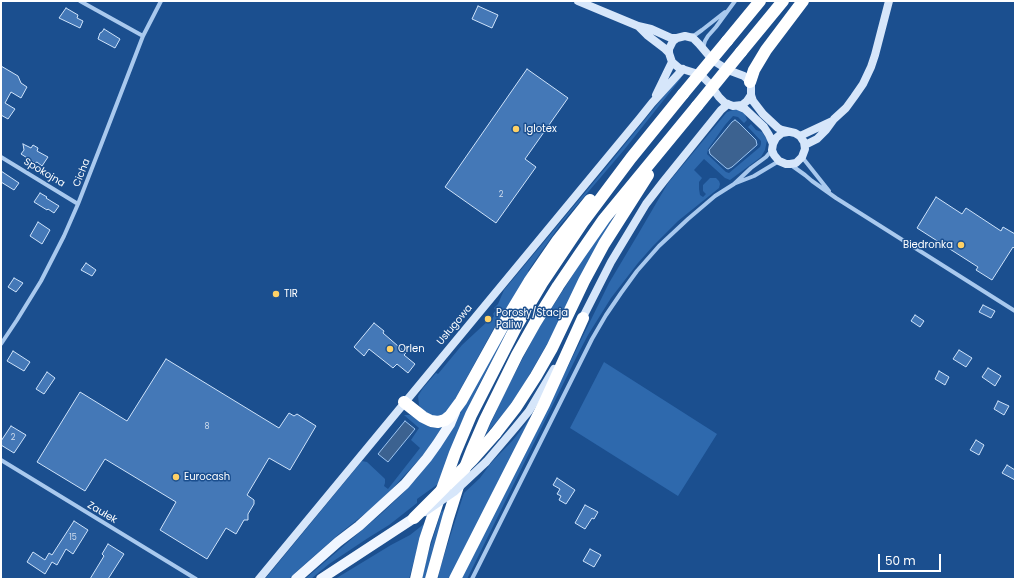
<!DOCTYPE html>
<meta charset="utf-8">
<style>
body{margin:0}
#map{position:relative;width:1016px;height:580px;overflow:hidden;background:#1b4f8f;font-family:Poppins,sans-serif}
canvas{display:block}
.frame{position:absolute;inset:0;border:2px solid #fff;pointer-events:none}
.scale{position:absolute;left:878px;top:554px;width:63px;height:18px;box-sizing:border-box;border:2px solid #fff;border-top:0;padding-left:5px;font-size:12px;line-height:14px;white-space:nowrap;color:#fff;-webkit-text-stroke:3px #1b4f8f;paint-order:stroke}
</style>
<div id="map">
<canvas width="1016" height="580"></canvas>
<div class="frame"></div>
<div class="scale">50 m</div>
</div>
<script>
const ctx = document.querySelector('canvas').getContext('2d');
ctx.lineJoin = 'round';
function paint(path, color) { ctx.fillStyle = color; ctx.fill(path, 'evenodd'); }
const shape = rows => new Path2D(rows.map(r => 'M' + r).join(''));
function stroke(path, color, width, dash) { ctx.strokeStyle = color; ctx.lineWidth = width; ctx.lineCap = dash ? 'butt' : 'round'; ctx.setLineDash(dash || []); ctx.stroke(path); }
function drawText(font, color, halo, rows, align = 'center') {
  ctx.font = font + ' Poppins,sans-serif'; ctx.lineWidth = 3; ctx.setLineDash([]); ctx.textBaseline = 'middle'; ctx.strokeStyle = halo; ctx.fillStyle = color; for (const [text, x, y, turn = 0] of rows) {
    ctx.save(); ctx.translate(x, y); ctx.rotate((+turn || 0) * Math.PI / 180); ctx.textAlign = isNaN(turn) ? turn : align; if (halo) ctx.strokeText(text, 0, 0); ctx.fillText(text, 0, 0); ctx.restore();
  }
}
const green = shape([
 [682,77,624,150,560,225,539,255,528,271,529,272,494,328,449,410,446,414,435,417,423,411,419,405,418,396,423,388,436,373,438,374,462,345,489,320,490,321,494,316,493,314,496,310,494,308,498,304,504,290,612,160,677,80],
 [737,109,744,112,747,120,744,123,738,117,733,116,725,125,708,149,707,154,726,172,729,173,760,147,761,144,761,141,748,127,751,124,756,130,762,132,767,140,765,150,761,157,730,180,725,178,704,159,694,170,702,178,699,182,699,189,700,195,703,197,706,194,703,191,703,185,710,178,716,178,719,181,720,184,719,188,678,221,653,246,638,263,611,298,588,335,577,356,467,579,461,579,523,458,609,283,637,236,668,183,727,112],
 [611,219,612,220,550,339,524,384,508,408,486,434,502,398,537,331,588,251],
 [545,265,516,315,478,387,464,417,438,484,417,499,417,503,389,525,368,538,329,564,311,579,305,579,382,513,401,495,417,478,430,461,444,441,514,315],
 [604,362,717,434,678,496,570,428],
 [404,415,410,415,429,427,435,428,442,427,425,453,390,491,367,512,339,534,296,572,289,579,265,579,362,461,367,462,383,477,385,479,385,483,384,486,388,489,420,448,411,440,419,428],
 [531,417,451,579,438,579,440,568,464,493,480,478,491,463,513,440],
 [447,507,426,579,422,579,427,557,441,512],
 [424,524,409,579,335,579,391,545,410,535]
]);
const water = shape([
 [735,120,739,123,756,140,757,145,732,167,728,169,726,168,710,154,709,150,732,122,735,120],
 [405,421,415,429,388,462,378,454,405,421]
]);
const building = shape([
 [478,6,498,15,492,28,472,19,478,6],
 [66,8,78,15,77,18,83,21,80,28,59,18,66,8],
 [104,29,120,39,115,48,98,39,100,33,102,32,104,29],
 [1,66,18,76,21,83,27,87,21,98,11,92,5,103,15,109,8,119,1,115,1,66],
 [527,69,568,98,525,159,536,167,496,223,445,187,527,69],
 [23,144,31,148,33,145,38,148,37,151,48,157,42,166,37,162,35,163,21,154,24,150,23,144],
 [1,171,19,183,14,190,1,182,1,171],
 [40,193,47,197,46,198,59,206,54,213,48,209,47,210,34,202,40,193],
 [936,197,962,214,966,208,1001,231,1003,227,1015,234,1015,249,1013,247,992,280,976,270,978,267,917,228,936,197],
 [38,222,50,230,42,244,30,236,38,222],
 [86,263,96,270,92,276,81,270,86,263],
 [14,278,23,283,16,292,8,287,14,278],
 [983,305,995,311,991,318,979,312,983,305],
 [915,315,924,321,920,327,911,321,915,315],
 [374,323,384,331,383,333,406,353,404,355,415,364,408,373,397,364,393,368,369,349,364,356,354,347,374,323],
 [959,350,972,358,966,367,953,359,959,350],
 [13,351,30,362,24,371,7,361,13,351],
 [166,359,279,428,289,413,294,416,297,414,316,426,290,470,269,458,247,495,254,500,254,504,248,514,248,520,244,520,236,534,226,528,207,559,160,530,176,502,105,459,85,491,37,462,80,392,127,421,166,359],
 [988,368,1001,376,995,386,982,377,988,368],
 [939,371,949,377,945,385,935,379,939,371],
 [47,372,55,378,44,394,36,389,47,372],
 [998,401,1009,406,1004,415,994,409,998,401],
 [11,426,26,435,14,453,1,445,1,441,11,426],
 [976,440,984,445,979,455,970,450,976,440],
 [1007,465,1015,470,1015,480,1002,473,1007,465],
 [557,478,575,490,566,504,559,500,561,496,557,494,560,489,553,485,557,478],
 [585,505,598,512,594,519,592,518,585,529,575,523,585,505],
 [74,521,88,530,73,554,66,549,57,565,52,562,45,574,27,562,33,552,45,560,49,553,52,555,74,521],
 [108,544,124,554,108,579,90,579,104,556,102,554,108,544],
 [590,549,601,555,594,567,583,561,590,549]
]);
const street = shape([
 [80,1,143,36],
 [690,36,695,35,702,30,725,12],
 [703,48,705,41,708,36,716,27,735,1],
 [1,157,78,204],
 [802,157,829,191],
 [791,165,805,175,812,181,836,198,1015,311],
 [736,183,754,176,779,161],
 [1,344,17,320,41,281,64,236,78,204,101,145,143,36,161,1],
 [1,460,196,579],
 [472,579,592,339,606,315,621,293,637,271,659,246,688,219,715,196,734,184,751,168,766,157,772,150]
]);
const secondary = shape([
 [578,1,638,26,651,29,671,38,677,38],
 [638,26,647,35,664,48,669,53],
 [656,95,672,62],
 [751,95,747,101,742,105,733,106,725,103,719,97,709,83,704,78,695,73,679,68,672,62,669,53,669,49,673,41,677,38,685,36,693,38,699,44,710,57,717,63,728,70,744,76,750,82,751,86,751,95,753,101,763,114,778,128,782,130,795,133,800,136,804,142,805,149,802,157,796,163,790,164,786,164,779,161,774,155,772,150,773,144,776,138,782,133,788,132],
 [738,106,745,109,764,127,769,135,773,144],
 [800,136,832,121],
 [805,145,817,139,826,130,834,119,846,108,854,97,863,84,871,67,875,55,889,1],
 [581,321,611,262,646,204,663,182,721,110,728,104],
 [486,462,515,428,529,411,554,369],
 [259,579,640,118,652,103,683,69]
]);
const primary = shape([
 [296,579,338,542,359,526,405,484,427,458,437,444,450,424,455,412],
 [321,579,414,518]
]);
const highway = shape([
 [727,41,760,1],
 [741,52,783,1],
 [750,82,754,70,766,50,803,1],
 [404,402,423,417,431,421,438,422,445,420,450,416,461,401,506,320,529,282,558,240,590,200],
 [495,434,516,407,536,376,552,348,584,281,604,244,648,175],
 [416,579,425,540,440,495,455,453,471,415,516,327,542,283,583,222,631,158,683,94],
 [431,579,448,518,459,483,472,450,485,420,517,355,535,323,558,286,579,255,604,219,697,106],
 [455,579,544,404,583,318]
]);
const secondaryBridge = shape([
 [425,512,454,492,486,462]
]);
const highwayBridge = shape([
 [683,94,727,41],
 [697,106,741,52],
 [414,518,472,460,495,434]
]);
const markers = [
 [516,129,4,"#ffd166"],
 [961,245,4,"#ffd166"],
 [276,294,4,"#ffd166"],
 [488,319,4,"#ffd166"],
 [390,349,4,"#ffd166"],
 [176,477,4,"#ffd166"]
];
const numberNames = [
 ["2",501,195],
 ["8",207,427],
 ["2",13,438],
 ["15",73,538]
];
const poiNames = [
 ["Iglotex",524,129],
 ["Biedronka",953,245,"right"],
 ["TIR",284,294],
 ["Porosły/Stacja",496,313],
 ["Paliw",496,325],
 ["Orlen",398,349],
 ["Eurocash",184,477]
];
const streetNames = [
 ["Spokojna",44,173,31],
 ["Cicha",82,173,-68],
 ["Usługowa",455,325,-50],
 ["Zaułek",102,513,31]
];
paint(green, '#2e69ad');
paint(water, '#3c6290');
stroke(water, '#9cc4f0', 1);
paint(building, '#4478b7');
stroke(building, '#cfe3fa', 1);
stroke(street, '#a9c9ee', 4);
stroke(secondary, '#d6e6fa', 8);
stroke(primary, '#f0f6ff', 10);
stroke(highway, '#fff', 12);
stroke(secondaryBridge, '#d6e6fa', 8);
stroke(highwayBridge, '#fff', 12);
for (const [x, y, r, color] of markers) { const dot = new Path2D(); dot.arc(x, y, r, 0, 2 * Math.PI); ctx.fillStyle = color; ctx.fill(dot); stroke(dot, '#1b4f8f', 1.5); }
drawText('8px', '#d0dded', null, numberNames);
drawText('10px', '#fff', '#1b4f8f', poiNames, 'left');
drawText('10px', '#fff', '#1b4f8f', streetNames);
</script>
